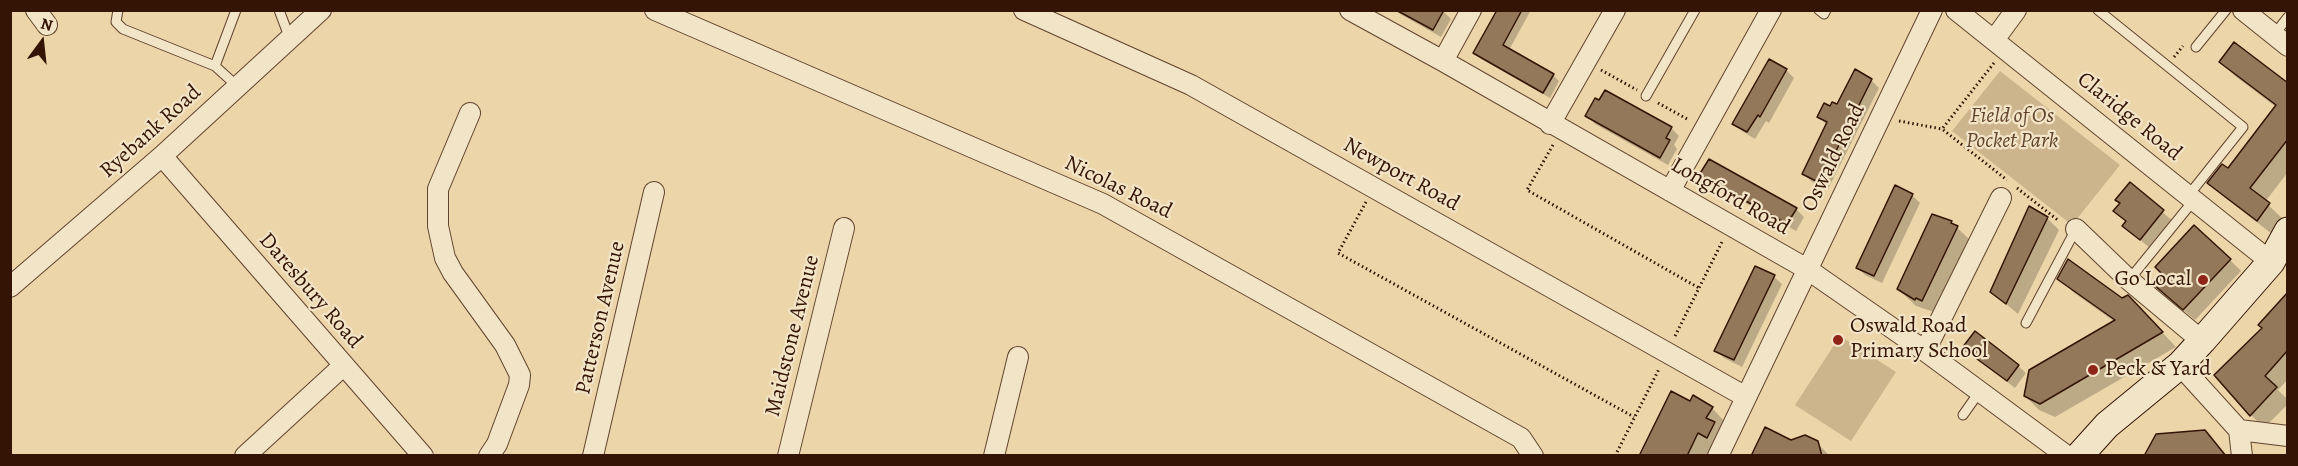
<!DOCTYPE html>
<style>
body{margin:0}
#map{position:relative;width:2298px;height:466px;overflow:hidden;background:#ebd5a9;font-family:Alegreya,serif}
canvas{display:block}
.frame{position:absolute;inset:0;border:12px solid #341405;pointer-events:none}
.north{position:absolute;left:12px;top:12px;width:60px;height:60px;-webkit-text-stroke:4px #f2e4c7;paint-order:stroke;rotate:15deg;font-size:16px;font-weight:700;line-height:24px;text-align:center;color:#341405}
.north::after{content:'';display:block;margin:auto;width:21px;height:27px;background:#341405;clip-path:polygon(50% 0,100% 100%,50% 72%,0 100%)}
</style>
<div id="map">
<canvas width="2298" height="466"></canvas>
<div class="frame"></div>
<div class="north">N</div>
</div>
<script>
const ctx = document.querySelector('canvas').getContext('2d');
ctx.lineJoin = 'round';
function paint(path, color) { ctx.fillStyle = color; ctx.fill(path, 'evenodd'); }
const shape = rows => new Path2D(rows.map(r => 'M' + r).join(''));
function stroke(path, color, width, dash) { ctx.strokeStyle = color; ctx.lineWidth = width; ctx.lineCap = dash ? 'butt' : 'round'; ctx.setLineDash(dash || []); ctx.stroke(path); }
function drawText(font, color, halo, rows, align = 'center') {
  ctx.font = font + ' Alegreya,serif'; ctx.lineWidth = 4.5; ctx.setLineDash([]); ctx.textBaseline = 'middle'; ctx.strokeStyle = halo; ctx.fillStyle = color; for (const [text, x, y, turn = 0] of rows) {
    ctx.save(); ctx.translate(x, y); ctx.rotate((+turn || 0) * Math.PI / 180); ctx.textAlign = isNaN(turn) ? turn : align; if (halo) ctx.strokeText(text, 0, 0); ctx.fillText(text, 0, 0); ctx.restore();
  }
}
const green = shape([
 [2000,71,2120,165,2072,225,1952,131],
 [1840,336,1896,372,1851,441,1795,405]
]);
const shadow = shape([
 [1393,10,1442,10,1451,19,1441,37],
 [1498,10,1531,10,1509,50,1553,75,1559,81,1550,98,1481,59,1475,53],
 [2221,62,2288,85,2288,172,2265,202,2283,219,2272,234,2224,197,2209,183,2228,171,2276,107,2235,76],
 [1786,70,1794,78,1769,123,1766,121,1755,139,1742,131,1734,123],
 [1871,80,1879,88,1828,189,1812,182,1804,174,1826,124,1819,117,1830,108,1837,106],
 [1587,116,1671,128,1679,136,1674,145,1677,149,1668,165,1595,124],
 [1701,175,1796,209,1804,217,1796,231,1709,183],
 [2130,184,2175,223,2152,250,2124,226,2127,222,2115,211,2121,204],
 [1912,195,1920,203,1882,283,1865,275,1857,267],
 [2047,218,2059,230,2018,314,1992,292],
 [1951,222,1969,239,1934,312,1916,306,1898,289],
 [2230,260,2241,271,2195,320,2167,296],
 [1774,277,1782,284,1742,367,1724,358,1716,350],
 [2059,278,2122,300,2142,311,2176,347,2055,417,2039,410,2025,396,2115,322,2073,292],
 [2288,294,2288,379,2278,390,2288,400,2288,404,2264,428,2251,415,2264,329],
 [1964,348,2018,366,2026,373,2015,388],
 [1691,404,1712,408,1726,423,1708,456,1640,456],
 [1791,442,1817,443,1830,456,1753,456]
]);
const building = shape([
 [1396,10,1444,10,1433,30,1396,10],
 [1497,10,1522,10,1503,45,1554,74,1543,93,1473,53,1497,10],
 [2234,42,2288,83,2288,139,2250,188,2270,203,2257,221,2207,183,2222,164,2228,168,2276,105,2219,62,2234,42],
 [1769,59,1787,69,1760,117,1758,115,1747,132,1732,124,1769,59],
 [1855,69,1872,79,1820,183,1802,174,1827,122,1817,117,1824,103,1830,106,1832,102,1837,104,1855,69],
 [1605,90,1672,127,1666,138,1670,140,1660,158,1585,116,1595,98,1599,100,1605,90],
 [1709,159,1797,208,1787,224,1699,175,1709,159],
 [2130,182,2164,210,2140,240,2122,226,2126,221,2113,211,2120,203,2115,200,2130,182],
 [1895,185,1913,194,1874,276,1856,268,1895,185],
 [2029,206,2048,217,2006,304,1990,292,2029,206],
 [1932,214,1952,221,1951,223,1958,226,1922,301,1916,298,1915,300,1897,289,1932,214],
 [2194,225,2231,259,2183,310,2154,285,2163,275,2155,267,2194,225],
 [2068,259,2122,298,2128,295,2163,332,2040,404,2024,396,2029,370,2115,320,2057,279,2068,259],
 [1755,266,1775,275,1734,360,1714,351,1755,266],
 [2288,292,2288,350,2265,376,2277,387,2250,416,2214,375,2262,328,2258,325,2288,292],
 [1975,331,2019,365,2007,381,1962,348,1975,331],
 [1671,391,1690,401,1693,395,1713,407,1706,418,1715,422,1707,438,1698,433,1687,456,1639,456,1671,391],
 [1765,427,1791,440,1805,435,1818,441,1822,456,1751,456,1765,427],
 [2205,430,2226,456,2144,456,2156,434,2205,430]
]);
const path = shape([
 [2174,57,2183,46],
 [1994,63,1942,129,2007,180],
 [1601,70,1637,90],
 [1658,103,1689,120],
 [1899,121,1942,129],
 [1553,145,1527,190,1699,288],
 [2017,188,2059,221],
 [1366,202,1338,253,1634,417],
 [1675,336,1723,240],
 [1615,456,1659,369]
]);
const lane = shape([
 [118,10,116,22,123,29,215,66],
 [236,10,215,66,237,86],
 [279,10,290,39],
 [1819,10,1824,14,1826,10],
 [2098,10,2243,127,2188,196],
 [2274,35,2288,17],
 [2196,47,2226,10],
 [1646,96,1695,10],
 [2129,280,2194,200],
 [2026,323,2076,229],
 [1963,415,1980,391]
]);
const street = shape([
 [36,10,47,25],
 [655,10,1103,204,1521,438,1533,456],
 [1024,10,1191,85,1746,397],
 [1350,10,1443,61,1807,269,1925,351,2067,456],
 [1956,10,2271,262],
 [2243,10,2288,46],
 [1994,40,2016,10],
 [1443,61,1471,10],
 [470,113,438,189,438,226,445,258,453,273,505,345,520,375,519,385,497,444,489,456],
 [1550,124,1615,10],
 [162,156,423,456],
 [1670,191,1771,10],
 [2076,229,2129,280,2202,341],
 [10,287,162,156,321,10],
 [1925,351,2001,198],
 [2180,365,2239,430,2288,436],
 [2239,430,2242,456],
 [245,456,343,366],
 [593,456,654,192],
 [788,456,844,228],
 [994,456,1018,357],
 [1718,456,1932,10]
]);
const secondary = shape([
 [2079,456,2107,425,2180,365,2202,341,2271,262,2288,231]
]);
const markers = [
 [2203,280,6,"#8f2418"],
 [1838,340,6,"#8f2418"],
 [2093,370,6,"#8f2418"]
];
const parkNames = [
 ["Field of Os",2012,117],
 ["Pocket Park",2012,142]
];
const streetNames = [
 ["Claridge Road",2129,117,39],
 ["Ryebank Road",151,132,-42],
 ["Oswald Road",1834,158,-64],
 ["Newport Road",1401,175,29],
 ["Nicolas Road",1118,188,26],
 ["Longford Road",1730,197,30],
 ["Daresbury Road",310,291,49],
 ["Patterson Avenue",601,318,-77],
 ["Maidstone Avenue",793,336,-76]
];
const poiNames = [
 ["Go Local",2191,280,"right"],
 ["Oswald Road",1850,327],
 ["Primary School",1850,352],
 ["Peck & Yard",2105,370]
];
paint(green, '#ccb48d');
paint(shadow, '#0003');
paint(building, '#93785a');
stroke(building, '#341405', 1.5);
stroke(lane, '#62442e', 11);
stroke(street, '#62442e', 22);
stroke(secondary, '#341405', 29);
stroke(path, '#341405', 3, [1.5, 3]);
stroke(lane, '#f2e4c7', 9);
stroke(street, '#f2e4c7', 20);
stroke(secondary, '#f2e4c7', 27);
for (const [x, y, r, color] of markers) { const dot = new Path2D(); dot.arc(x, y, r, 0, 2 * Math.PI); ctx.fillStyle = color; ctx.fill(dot); stroke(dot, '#f2e4c7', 2); }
drawText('italic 22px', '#62442e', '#f2e4c7', parkNames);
drawText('22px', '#341405', '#f2e4c7', streetNames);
drawText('22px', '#341405', '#f2e4c7', poiNames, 'left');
</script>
